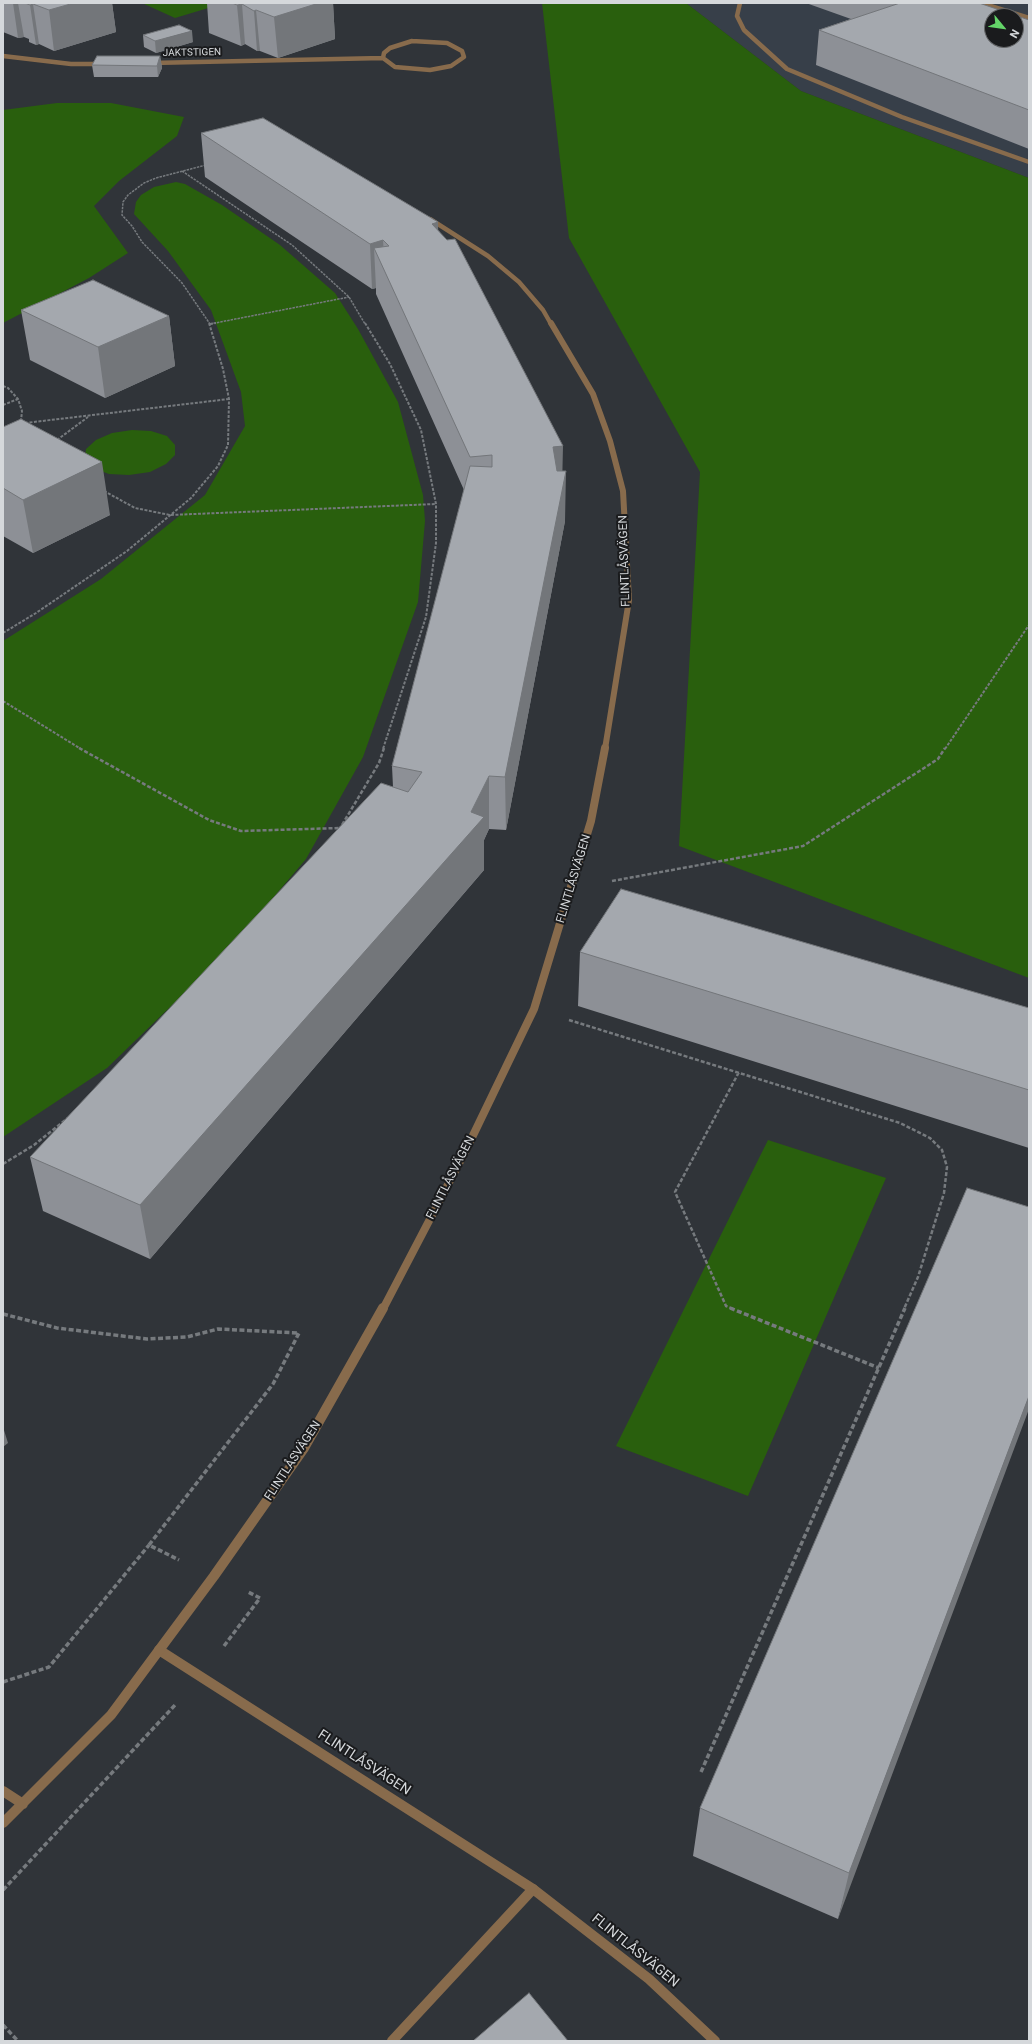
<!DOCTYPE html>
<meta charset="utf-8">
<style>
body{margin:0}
#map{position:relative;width:1032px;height:2044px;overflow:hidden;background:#303439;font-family:Roboto,sans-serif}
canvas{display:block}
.frame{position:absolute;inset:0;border:4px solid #d5d8db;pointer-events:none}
.north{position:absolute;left:984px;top:8px;width:40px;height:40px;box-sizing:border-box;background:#1a1b1d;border:1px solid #656769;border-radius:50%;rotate:119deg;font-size:11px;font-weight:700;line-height:16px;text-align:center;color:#d5d8db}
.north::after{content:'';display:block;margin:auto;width:14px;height:18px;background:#63d468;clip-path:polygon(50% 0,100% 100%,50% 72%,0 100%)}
</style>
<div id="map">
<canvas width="1032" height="2044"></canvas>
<div class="frame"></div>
<div class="north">N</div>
</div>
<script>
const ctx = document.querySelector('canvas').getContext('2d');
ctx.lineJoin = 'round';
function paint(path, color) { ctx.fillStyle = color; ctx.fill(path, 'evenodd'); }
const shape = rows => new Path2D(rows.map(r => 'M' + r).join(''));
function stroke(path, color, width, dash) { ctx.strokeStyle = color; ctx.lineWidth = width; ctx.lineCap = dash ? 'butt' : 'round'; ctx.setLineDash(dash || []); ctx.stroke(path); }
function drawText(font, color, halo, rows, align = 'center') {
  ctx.font = font + ' Roboto,sans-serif'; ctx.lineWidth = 4; ctx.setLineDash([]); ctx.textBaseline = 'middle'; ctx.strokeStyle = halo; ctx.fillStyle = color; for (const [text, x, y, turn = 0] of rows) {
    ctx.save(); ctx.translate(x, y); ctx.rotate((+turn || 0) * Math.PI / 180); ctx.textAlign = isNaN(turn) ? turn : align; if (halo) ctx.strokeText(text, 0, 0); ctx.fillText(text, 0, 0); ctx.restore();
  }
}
const built = shape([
 [686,3,1029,3,1029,178,801,91],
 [992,16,1016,16,1016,40,992,40]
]);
const green = shape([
 [142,3,225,3,175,18],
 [542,3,686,3,801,91,1029,178,1029,978,679,846,700,472,569,238],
 [57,103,111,103,184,117,177,136,119,181,94,206,128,253,89,278,3,323,3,110],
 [176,182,185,184,222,205,280,245,335,293,358,329,398,402,423,495,425,521,418,602,363,757,306,859,227,952,107,1068,3,1137,3,641,101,579,205,495,245,426,241,392,211,310,168,251,134,214,136,202,141,195,154,187],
 [132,430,151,431,167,436,175,445,175,455,166,464,150,472,129,475,109,474,93,468,85,459,86,449,96,440,112,433],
 [768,1140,886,1178,748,1496,616,1446]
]);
const pathFar3 = shape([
 [206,165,156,178,144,183,128,195,123,202,122,215,132,226,142,242,182,283,210,324],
 [182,171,292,245,349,297,365,324],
 [210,324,349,297]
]);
const pathFar2 = shape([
 [365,323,390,364,421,430,436,504,436,543,426,617,383,749],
 [210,324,216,323],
 [3,386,8,388,18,399,22,411,21,421],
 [3,405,18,399],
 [25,423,229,399],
 [57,440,88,417],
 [104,491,135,508,170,515,436,504],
 [3,633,36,613,127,551,191,498,218,466,228,445,229,399,223,369,209,323],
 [3,701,81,749],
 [945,749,1029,625]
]);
const pathFar1 = shape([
 [79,748,209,820,241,831,340,828],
 [339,830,379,763,384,748],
 [612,881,803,846,938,759,945,748],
 [569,1020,900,1123,930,1138,942,1150,947,1167,944,1193,918,1277,904,1309],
 [3,1164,34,1145,68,1118],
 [733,1309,726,1306,675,1192,739,1072]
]);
const path = shape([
 [730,1308,879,1368],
 [3,1314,57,1328,147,1339,187,1337,218,1329,299,1333,273,1384,149,1545,179,1560],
 [224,1646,260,1598,248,1592],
 [3,1682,49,1667,149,1545],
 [701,1772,905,1308],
 [3,1890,175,1705],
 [3,2025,18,2041]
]);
const serviceFar1 = shape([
 [740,3,737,16,744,30,787,69,902,117,1029,162]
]);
const service = shape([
 [159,1650,533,1889,649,1979,715,2041]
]);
const minorFar3 = shape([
 [981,3,1029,18],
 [412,41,447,43,462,51,464,57,451,66,430,70,395,67,383,58,384,53,390,48,412,41],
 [3,56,71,64,104,64],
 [151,63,383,58],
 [430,219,488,256,519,282,543,310,551,324]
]);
const minorFar2 = shape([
 [551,323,593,394,610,441,623,491,629,600,605,749]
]);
const minorFar1 = shape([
 [383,1309,465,1152,534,1009,591,821,605,748]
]);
const minor = shape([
 [3,1791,23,1804],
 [3,1823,111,1715,214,1576,304,1448,383,1308],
 [392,2041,533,1889]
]);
const wall = shape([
 [3,3,112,3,116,32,54,51,39,44,36,45,29,42,29,39,24,37,18,38,3,32],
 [207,3,333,3,335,39,278,58,260,51,257,51,245,44,241,46,209,33],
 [806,3,979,3,1029,20,1029,149,816,65,819,30,851,19],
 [143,35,193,42,156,53,144,47],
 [160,56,162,68,158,77,94,77,92,65],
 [201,133,439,231,562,471,565,521,506,830,489,829,484,840,484,870,150,1259,43,1211,30,1157,393,787,392,766,464,490,376,294,376,288,372,289,205,177],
 [21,310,169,316,175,366,105,398,30,360],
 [3,427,110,515,33,553,3,536],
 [580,952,1029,1008,1029,1148,578,1006],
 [1029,1207,838,1919,693,1856,700,1808]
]);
const shadedWall = shape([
 [13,3,18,3,24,37,18,38],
 [74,3,112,3,116,32,54,51,49,10],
 [317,3,333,3,335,39,278,58,274,17],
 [33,4,39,44,36,45,30,5],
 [242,4,245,44,241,46,237,5],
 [256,10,260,51,257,51,254,11],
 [192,31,193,42,156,53,155,41],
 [160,56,162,68,158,77,157,66],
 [438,222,439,267,432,224],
 [383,240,385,270,374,248,376,288,372,289,370,244],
 [169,316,175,366,105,398,98,347],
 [563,446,562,489,566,471,565,521,506,830,505,777,553,447],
 [102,462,110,515,33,553,23,500],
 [489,776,489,829,484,840,484,870,150,1259,140,1205,471,812],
 [1029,1396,1029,1409,838,1919,849,1873],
 [3,1427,8,1443,3,1447]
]);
const building = shape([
 [25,3,74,3,49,10,33,4,30,5,25,3],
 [232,3,319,3,274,17,256,10,254,11,242,4,237,5,232,3],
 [900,3,979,3,1029,20,1029,110,819,30,900,3],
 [992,16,1016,16,1016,40,992,40,992,16],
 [179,25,192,31,155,41,143,35,179,25],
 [97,56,160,56,157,66,92,65,97,56],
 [263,118,438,222,432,224,447,240,455,239,563,446,553,447,557,471,566,471,505,777,489,776,471,812,484,817,140,1205,30,1157,381,783,408,792,422,772,392,766,470,466,492,467,492,455,470,457,374,248,389,246,383,240,370,244,201,133,263,118],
 [93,280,169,316,98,347,21,310,93,280],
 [21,419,102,462,23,500,3,488,3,427,21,419],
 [621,889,1029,1008,1029,1090,580,952,621,889],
 [967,1188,1029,1207,1029,1396,849,1873,700,1808,967,1188],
 [529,1993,568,2041,473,2041,529,1993]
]);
const farStreetnames = [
 ["JAKTSTIGEN",192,53,-1]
];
const streetNames = [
 ["FLINTLÅSVÄGEN",625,561,-92],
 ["FLINTLÅSVÄGEN",574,879,-73],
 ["FLINTLÅSVÄGEN",451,1178,-63],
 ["FLINTLÅSVÄGEN",293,1461,-57]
];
const nearStreetnames = [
 ["FLINTLÅSVÄGEN",364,1763,33],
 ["FLINTLÅSVÄGEN",635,1951,39]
];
paint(built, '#373f49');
paint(green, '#295f0d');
stroke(pathFar3, '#767a7e', 1.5, [2.5, 1]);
stroke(pathFar2, '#767a7e', 2, [3, 1.5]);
stroke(pathFar1, '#767a7e', 2.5, [4, 2]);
stroke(path, '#767a7e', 3.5, [5, 2.5]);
stroke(serviceFar1, '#886b4c', 4.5);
stroke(service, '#886b4c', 10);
stroke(minorFar3, '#886b4c', 4.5);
stroke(minorFar2, '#886b4c', 6);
stroke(minorFar1, '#886b4c', 8);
stroke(minor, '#886b4c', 10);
paint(wall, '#8d9096');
paint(shadedWall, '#73767a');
paint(building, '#a4a8ae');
stroke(building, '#73767a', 1);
drawText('10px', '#d5d8db', '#1a1b1d', farStreetnames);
drawText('12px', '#d5d8db', '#1a1b1d', streetNames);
drawText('14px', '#d5d8db', '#1a1b1d', nearStreetnames);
</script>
